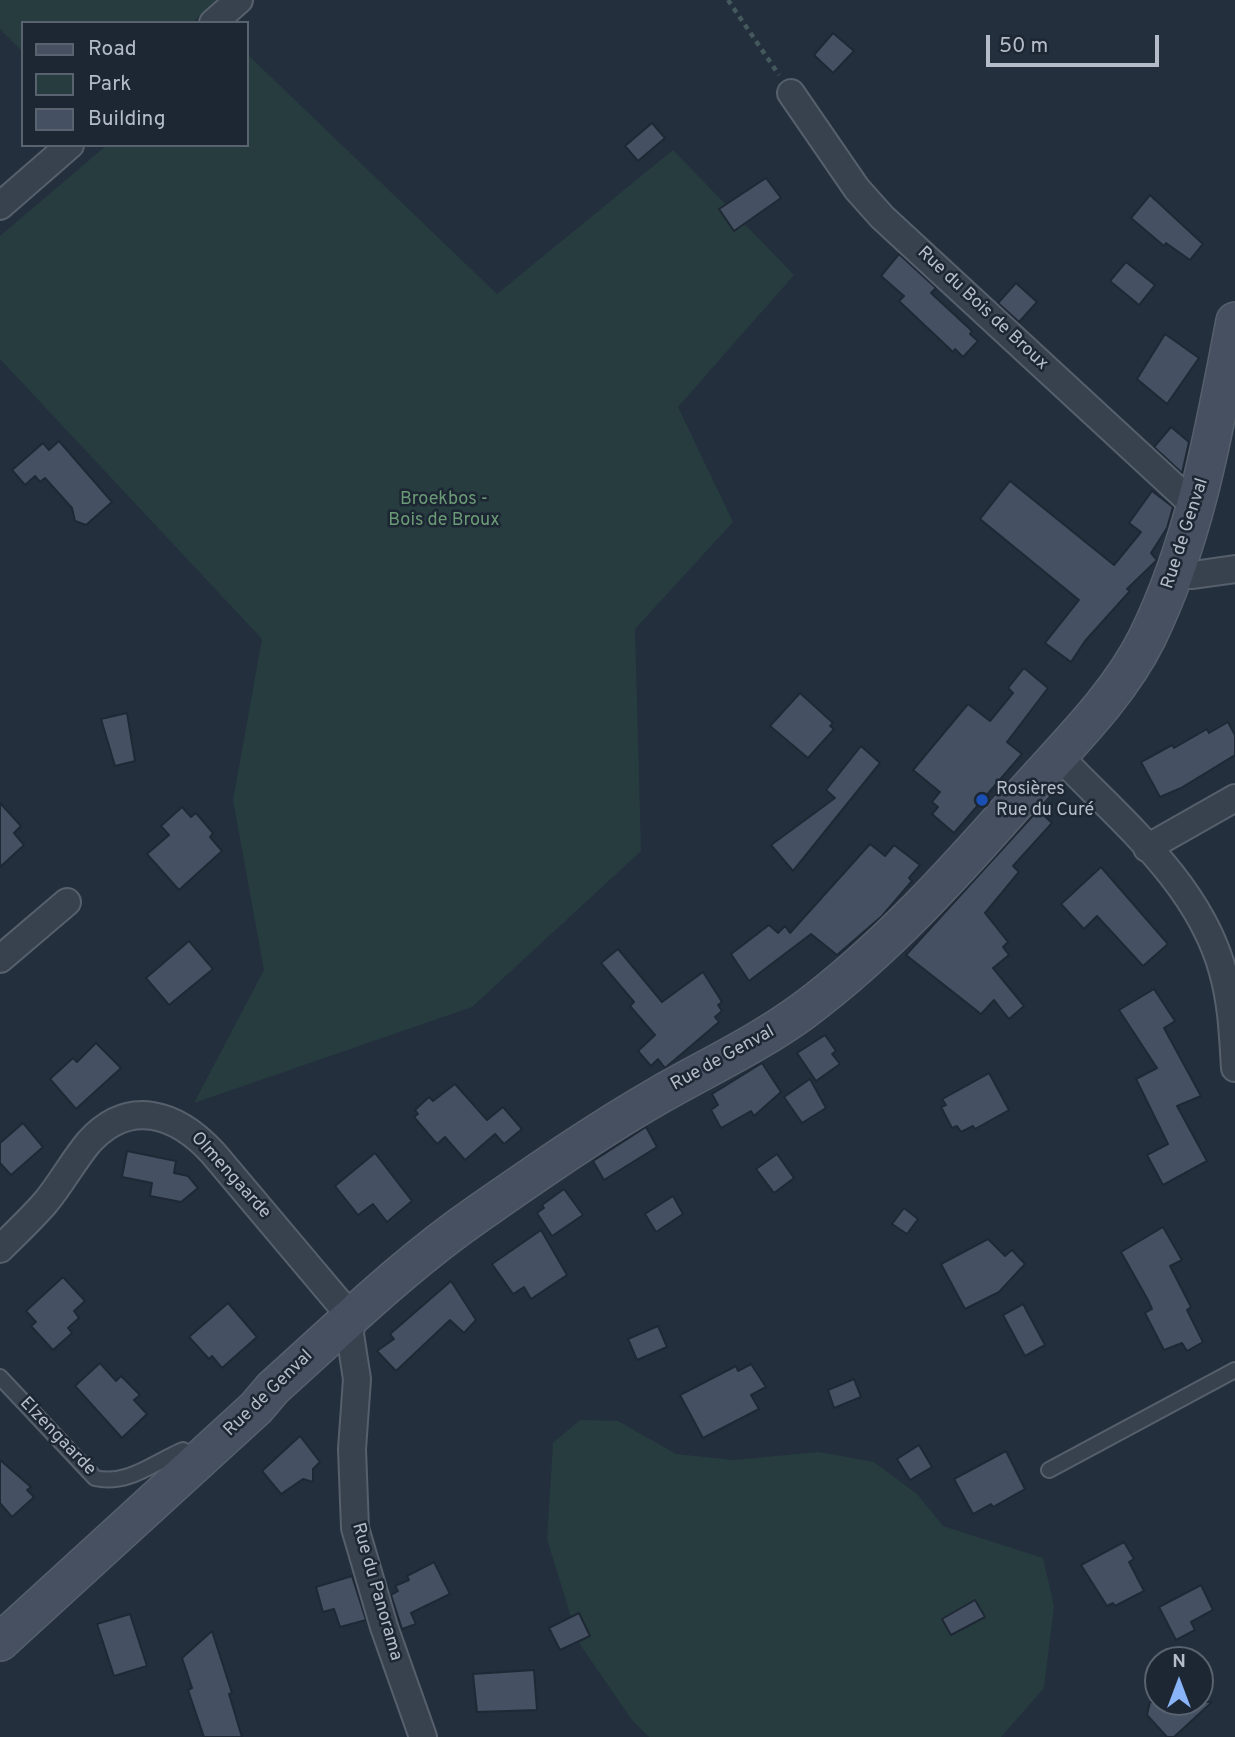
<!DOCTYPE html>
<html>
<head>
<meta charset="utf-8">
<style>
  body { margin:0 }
  #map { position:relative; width:1235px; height:1737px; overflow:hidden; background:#242f3e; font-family:Overpass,sans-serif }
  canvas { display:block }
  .legend { position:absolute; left:21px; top:21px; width:228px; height:126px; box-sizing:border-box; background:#1d2633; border:2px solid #59626f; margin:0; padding:9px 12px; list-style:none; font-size:21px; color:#b4bcc9 }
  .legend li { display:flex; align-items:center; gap:14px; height:35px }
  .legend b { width:35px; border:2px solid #59626f }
  .north { position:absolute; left:1144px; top:1646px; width:70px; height:70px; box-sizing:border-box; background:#1d2633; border:2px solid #59626f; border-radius:50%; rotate:0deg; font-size:19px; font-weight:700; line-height:28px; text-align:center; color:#b4bcc9 }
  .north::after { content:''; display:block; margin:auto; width:24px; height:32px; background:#8ab4f8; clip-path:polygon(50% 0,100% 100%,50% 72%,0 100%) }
  .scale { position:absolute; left:986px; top:35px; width:173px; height:32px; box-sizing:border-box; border:4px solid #b4bcc9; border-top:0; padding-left:9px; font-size:21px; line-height:24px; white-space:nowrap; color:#b4bcc9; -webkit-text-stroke:5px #1d2633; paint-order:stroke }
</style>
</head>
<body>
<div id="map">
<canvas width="1235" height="1737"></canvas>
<ul class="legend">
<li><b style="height:9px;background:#465061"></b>Road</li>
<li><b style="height:19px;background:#263c3f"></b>Park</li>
<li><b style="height:19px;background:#455162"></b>Building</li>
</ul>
<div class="north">N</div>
<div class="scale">50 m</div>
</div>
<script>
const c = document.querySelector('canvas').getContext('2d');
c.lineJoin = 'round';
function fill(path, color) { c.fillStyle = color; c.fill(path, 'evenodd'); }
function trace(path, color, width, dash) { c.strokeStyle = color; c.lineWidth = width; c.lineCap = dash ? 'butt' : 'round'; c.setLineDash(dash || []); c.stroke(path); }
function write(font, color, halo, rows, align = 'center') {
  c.font = font + ' Overpass,sans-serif'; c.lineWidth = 5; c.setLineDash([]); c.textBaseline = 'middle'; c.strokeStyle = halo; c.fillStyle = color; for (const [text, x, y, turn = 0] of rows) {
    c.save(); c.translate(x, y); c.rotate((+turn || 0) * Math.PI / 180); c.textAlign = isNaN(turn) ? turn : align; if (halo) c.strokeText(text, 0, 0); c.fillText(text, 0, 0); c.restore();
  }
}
const green = new Path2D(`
  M0,0h217l-25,23h-169v29l-23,-23z
  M247,54l250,240 176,-144 121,125 -116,132 55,115 -98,107 6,222 -169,156 -278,96 70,-133 -31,-170 29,-161 -262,-280v-123l107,-91h140z
  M580,1420l38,1 58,33 57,6 86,-8 55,10 43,32 26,32 100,32 11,48 -10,82 -43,49h-352l-17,-17 -53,-77 -32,-104 6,-96z`);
const building = new Path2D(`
  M833,33l21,18 -21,22 -19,-18z
  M652,123l13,15 -27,23 -13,-15z
  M766,178l15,20 -47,33 -15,-22z
  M1150,195l53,49 -13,16 -24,-17 -2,3 -33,-28z
  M899,254l37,34 -5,5 41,38 -2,3 8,7 -15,16 -8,-8 -2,3 -54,-51 5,-5 -23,-20z
  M1126,262l29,23 -16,20 -29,-24z
  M1016,283l21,19 -18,20 -21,-19z
  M1165,334l34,24 -32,46 -30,-25z
  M1171,427l18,15 -7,31 -28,-26z
  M59,441l53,61 -26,23 -11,-4 -3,-13 -27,-30 -5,4 -5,-6 -10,9 -13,-15 31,-27 6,7z
  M1010,481l104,84 27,-33 -12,-9 23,-32 21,16 -6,21 -16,25 6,7 -30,29 3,2 -45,50 -14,21 -26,-19 34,-43 -99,-81z
  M1024,668l24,20 -41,54 15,12 -68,79 -22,-19 6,-7 -6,-5 8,-10 -27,-22 55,-66 22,17 23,-28 -5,-5z
  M800,693l33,30 -3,3 4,3 -26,29 -38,-32z
  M127,713l8,48 -20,5 -14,-47z
  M1228,722l7,13v20l-54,33 -21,9 -19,-35 31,-17 2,3 33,-19 2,4z
  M861,746l19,17 -87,108 -22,-26 64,-47 -9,-8z
  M0,803l21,23 -7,7 10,12 -24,22z
  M182,807l9,10 5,-4 17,20 -3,4 12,14 -43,39 -32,-36 22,-19 -8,-9z
  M1038,810l14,13 -39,43 6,6 -34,41 23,29 -5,5 6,8 -16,13 31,38 -15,13 -15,-19 -13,14 -75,-59z
  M870,844l15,12 9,-11 26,20 -11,13 3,3 -30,35 -45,39 -26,-21 -62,47 -18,-27 38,-29 9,8 7,-7 5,7z
  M1101,867l67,77 -25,22 -46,-50 -13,13 -23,-25z
  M189,941l24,28 -44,36 -23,-27z
  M618,949l44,53 41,-30 19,30 -4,3 4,6 -7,6 4,5 -54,46 -7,-9 -7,7 -13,-15 17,-16 -25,-29 4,-4 -33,-39z
  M1154,989l21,32 -11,7 37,68 -24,10 30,55 -44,24 -16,-30 21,-11 -32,-65 21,-11 -38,-58z
  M825,1035l11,16 -4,3 8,10 -24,17 -19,-28z
  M96,1043l25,25 -45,41 -26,-30 23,-21 4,4z
  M762,1063l19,29 -27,24 -3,-5 -30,17 -10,-18 7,-5 -6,-11z
  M989,1073l20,37 -34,19 -2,-3 -12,6 -4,-6 -5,2 -11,-21 5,-2 -4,-6z
  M810,1079l16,29 -24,15 -18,-26z
  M455,1084l32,36 16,-13 19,22 -18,15 -9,-10 -30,26 -20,-23 -8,7 -23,-27 4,-3 -3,-4 14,-13 4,4z
  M23,1123l20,24 -32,28 -11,-12v-20z
  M646,1127l11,20 -53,33 -11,-19z
  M127,1151l49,10 -2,12 14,3 10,12 -17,14 -31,-6 2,-13 -30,-6z
  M375,1153l37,48 -25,21 -14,-18 -15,11 -23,-29z
  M777,1154l17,24 -20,15 -18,-24z
  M564,1189l19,26 -31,21 -15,-23 7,-5 -2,-3z
  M673,1196l10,18 -27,18 -11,-18z
  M904,1208l14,11 -11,15 -15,-10z
  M1163,1227l19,33 -12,6 21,41 -4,3 16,32 -16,9 -5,-8 -18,7 -19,-37 7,-4 -4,-9 -27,-48z
  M541,1230l26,45 -36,24 -7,-12 -11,7 -21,-30z
  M988,1239l17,17 7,-6 13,14 -26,28 -34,17 -24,-45z
  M63,1277l22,24 -11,10 5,7 -11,10 4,5 -19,17 -22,-24 5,-4 -10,-11z
  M451,1281l25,39 -12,13 -14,-13 -54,51 -19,-20 17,-12 -4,-5z
  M228,1303l29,34 -35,31 -10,-12 -3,3 -20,-22z
  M1023,1304l22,41 -20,11 -22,-41z
  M658,1326l9,21 -30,13 -9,-21z
  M100,1363l16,18 5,-5 19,19 -6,5 13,14 -25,24 -47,-52z
  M751,1364l15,23 -15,8 8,14 -56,29 -23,-43 56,-29 2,5z
  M854,1379l7,18 -27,11 -6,-18z
  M300,1436l20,26 -7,7v13l-10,-3 -22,15 -19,-23z
  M919,1445l13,22 -22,13 -13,-21z
  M1006,1451l19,38 -32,18 -2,-3 -18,10 -19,-35z
  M0,1460l31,27 -4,3 7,7 -22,20 -12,-14z
  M1124,1542l10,17 -5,3 15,29 -29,15 -2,-3 -6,3 -26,-41z
  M434,1562l16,32 -39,19 5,11 -14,5 -11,-34 7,-4 -3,-5 14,-6 -2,-4z
  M352,1576l14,44 -26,7 -6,-18 -11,3 -7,-25z
  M1201,1585l12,25 -22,12 4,8 -19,10 -17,-33z
  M975,1600l10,17 -34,18 -9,-16z
  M579,1613l11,23 -30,14 -11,-22z
  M130,1614l17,52 -33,10 -17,-52z
  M212,1631l20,62 -3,1 13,43h-38l-16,-47 4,-2 -10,-30z
  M534,1670l3,40 -60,2 -4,-38z
  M1150,1702h62l-38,35h-7l-20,-22z`);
const path = new Path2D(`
  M728,0l51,75`);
const lane = new Path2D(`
  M0,1377l95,101c33,8 59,-16 88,-28l12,10
  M1049,1470l186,-100`);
const street = new Path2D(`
  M213,23l26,-23
  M791,93l66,96 25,28 314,290
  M0,206l70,-61
  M1176,574l17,1 42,-6
  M1059,756c61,64 140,127 164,216 9,32 10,64 12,96
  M1147,848l88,-50
  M0,959l67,-57
  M0,1249c15,-15 31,-30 45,-46 16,-19 28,-42 44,-61 41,-45 88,-28 124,11l139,165 -2,16 7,45 -5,70 3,79 29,99 39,110`);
const secondary = new Path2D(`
  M0,1642l256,-234 17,-20c67,-60 132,-124 206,-175 59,-41 119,-83 182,-119 47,-27 97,-50 142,-83 82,-61 151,-138 219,-215 44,-50 95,-98 125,-158 49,-100 67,-208 88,-317`);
const markers = [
  [982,800,7,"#1a4fb4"]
];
const streetNames = [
  ["Rue du Bois de Broux",982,309,43],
  ["Rue de Genval",1186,534,-72],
  ["Rue de Genval",723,1059,-29],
  ["Olmengaarde",230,1176,48],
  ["Rue de Genval",269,1394,-44],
  ["Elzengaarde",57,1437,46],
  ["Rue du Panorama",376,1592,74]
];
const parkNames = [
  ["Broekbos -",444,500],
  ["Bois de Broux",444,521]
];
const poiNames = [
  ["Rosières",996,790],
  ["Rue du Curé",996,811]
];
fill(green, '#263c3f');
fill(building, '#455162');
trace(building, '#1f2835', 2);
trace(lane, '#565f6c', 18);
trace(street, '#565f6c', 30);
trace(secondary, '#565f6c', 40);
trace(path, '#44595c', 4.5, [5, 5]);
trace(lane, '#38414e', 14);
trace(street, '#38414e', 26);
trace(secondary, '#465061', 37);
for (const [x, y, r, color] of markers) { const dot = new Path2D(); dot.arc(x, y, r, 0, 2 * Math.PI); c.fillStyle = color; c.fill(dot); trace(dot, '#1d2633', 2.5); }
write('18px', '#b4bcc9', '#1d2633', streetNames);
write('18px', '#6b9a76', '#1d2633', parkNames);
write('18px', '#b4bcc9', '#1d2633', poiNames, 'left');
</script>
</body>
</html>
